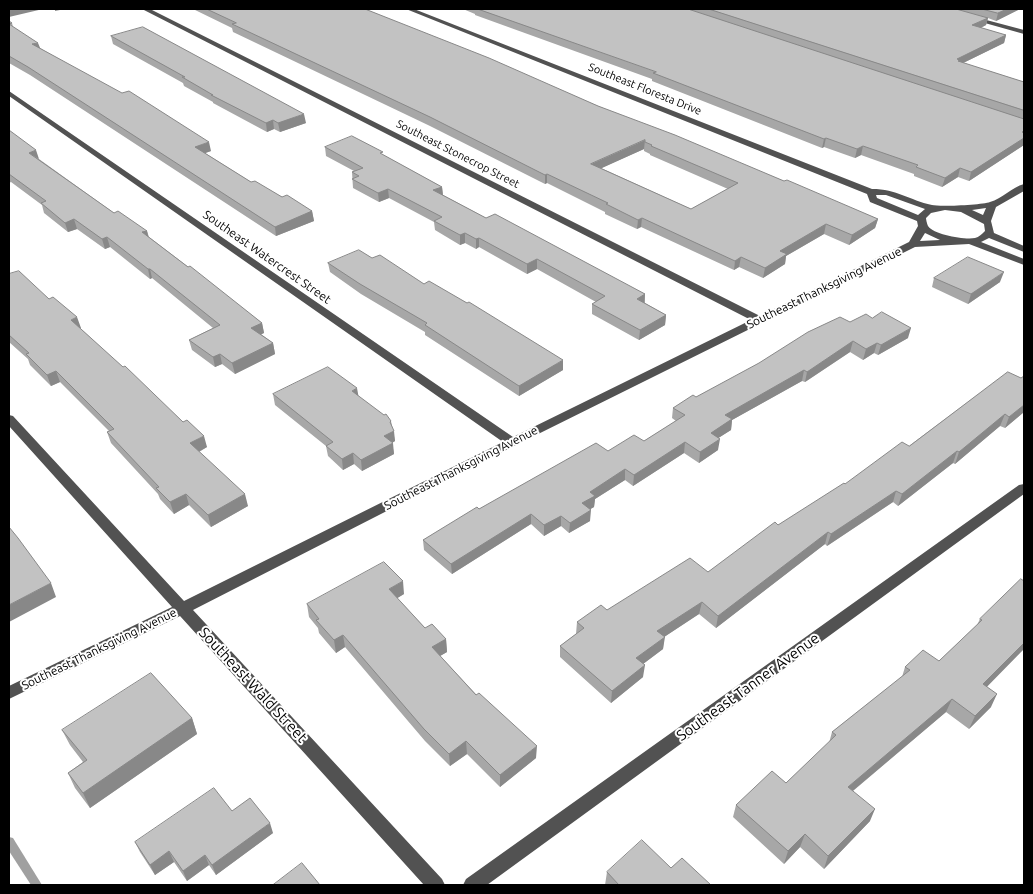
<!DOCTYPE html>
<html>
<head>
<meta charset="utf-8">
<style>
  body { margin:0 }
  #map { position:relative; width:1033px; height:894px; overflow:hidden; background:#fff; font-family:Ubuntu,sans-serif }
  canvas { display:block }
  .frame { position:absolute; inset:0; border:10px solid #000; pointer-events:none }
</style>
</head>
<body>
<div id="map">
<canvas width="1033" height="894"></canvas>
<div class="frame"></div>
</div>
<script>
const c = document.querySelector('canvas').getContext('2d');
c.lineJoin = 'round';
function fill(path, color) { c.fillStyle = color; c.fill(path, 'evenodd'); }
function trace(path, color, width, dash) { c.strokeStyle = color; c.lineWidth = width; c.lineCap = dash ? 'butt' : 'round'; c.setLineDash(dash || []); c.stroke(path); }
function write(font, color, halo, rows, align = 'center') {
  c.font = font + ' Ubuntu,sans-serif'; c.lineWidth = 4; c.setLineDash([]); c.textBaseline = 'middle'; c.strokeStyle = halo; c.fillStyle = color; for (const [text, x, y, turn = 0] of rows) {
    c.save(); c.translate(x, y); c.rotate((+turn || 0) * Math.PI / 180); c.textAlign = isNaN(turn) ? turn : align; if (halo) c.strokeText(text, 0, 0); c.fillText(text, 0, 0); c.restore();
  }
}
const stream = new Path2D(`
  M9,837l4,1 29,47h-11l-22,-34z`);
const minor = new Path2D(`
  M142,9h8l610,307 149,-74 9,-16 -1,-5 -47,-19 -3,-8 -461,-185h8l458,180c25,0 37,11 60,16 7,2 50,0 58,-3 12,-3 22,-15 34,-18v7l-28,16 -5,14 3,12 30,13v6l-35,-14 -8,4 43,17v6l-55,-21 -54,3 -399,198 -323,165 249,269 3,6h-21l-244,-269 -171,83v-13l163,-79 -163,-181v-11l4,1 171,185 319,-159 -494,-346v-5l504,346 238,-117zM876,195h10l39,14 -7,6 -41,-17zM986,208l-3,7 -11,-5zM945,210l16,2 23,12 1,7c-3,3 -6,6 -10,7 -10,2 -41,-3 -47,-12 -1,-2 -2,-7 -2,-8l5,-5zM925,233l15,7 -20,1z
  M935,9h10l79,21v4z
  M1024,484v10l-537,391h-24l3,-6 553,-394z`);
const wall = new Path2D(`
  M193,9h172l233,97 280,113 -3,9 -26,17 -25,-11 -38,22 -1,8 -22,14 -24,-11 -5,3 -93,-43 -4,2 -32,-15v-2l-58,-29 -2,1 -115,-58 -197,-94 -1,-4zM644,149v2l6,3v1l78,34 -37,20 -90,-41z
  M463,9h557l-24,12 -8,-3 -2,7 -5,3 25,7 -2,8 -41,20 61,19v63l-55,36 -11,-4 -16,10 -28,-11v-2l-53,-19 -6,3 -31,-11 -2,1 -170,-67v-2l-177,-64v-1z
  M9,21l3,2 1,4 27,21 171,103 -6,2 46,29 61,29 2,10 -38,15 -246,-161 -21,-12z
  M111,36l195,87 -26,9 -6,-3 -7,3 -54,-29v-1l-29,-16 -1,-3 -70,-39z
  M9,130l30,29 75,54 33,18 2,6 113,86 2,10 -3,1 12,9 2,11 -40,20 -13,-10 -7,3 -23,-17 -3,-10 24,-12 -61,-50 -2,1 -40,-32 -5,2 -28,-20 -9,3 -24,-19 -2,-8 -31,-23 -2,1z
  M325,147l58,8 59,32 1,8 43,23 159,76v9l21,12 -1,10 -26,15 -47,-26v-10l4,-2 -59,-33 -10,5 -48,-27 -3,2 -11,-6 -5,2 -25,-15 -1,-8 -45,-24 -10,4 -26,-14 -1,-16 2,-1 -28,-15z
  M372,258l52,26 43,19 96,67 -44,26 -94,-61v-3l-64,-38 -31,-22 -2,-9z
  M9,274l72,54h-1l127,119 -8,5 49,54 -37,21 -22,-22 -15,9 -14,-15 -2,-5 -47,-51 -4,-11 2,-1 -49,-49 -9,4 -21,-21 -2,-6 -19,-17z
  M934,278l66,4 -32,22 -36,-17z
  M850,322l58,16 -30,17 -4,-2 -11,7 -13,-8 -45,30 -3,-1 -70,39 -1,10 -13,8v12l-19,13 -15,-10 -51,33 -8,-6 -30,19 -1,8 -4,2v12l-21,12 -8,-7 -17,10 -13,-12 -79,50 -28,-24 -1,-10 56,-31 129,-58 36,-10 32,-20 -4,-3 1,-10 23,-11z
  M1008,372l16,40 -19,16 -5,-2 -45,38 -2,-1 -55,43 -5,-4 -66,44 -2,-2 -109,84 -17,-14 -35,23 -1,12 -20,15v13l-32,26 -51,-46v-11l16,-12 1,-12 30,-12 101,-38 70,-47 131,-79z
  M273,394l118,27 4,20 -3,2 2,11 -32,17 -8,-7 -11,6 -15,-14 -2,-10 -51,-41z
  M1021,579l-34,108 4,20 -22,22 -23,-17 -93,79 17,30 -46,48 -24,-22 -16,17 -51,-47 3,-12 50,-22 43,-40 3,-11 70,-55 3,-10 34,-6 38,-36 3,-6z
  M404,594l-7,4 28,30 21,11 1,13 -7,4 96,102 -36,29 -33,-33 -17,12 -25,-25 -80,-94 -9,6 -17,-20 -1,-5 -9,-11 -2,-13z
  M192,718l5,16 -107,74 -15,-20 -7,-15 15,-11 -13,-17 -8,-15z
  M232,811l41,22 -57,42 -7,-10 -22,16 -13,-19 -19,13 -15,-23 -5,-10z
  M671,868l40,17h-106l2,-13z`);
const shadedWall = new Path2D(`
  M9,9h34l-34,8z
  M55,9h10l-10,2z
  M1007,9h13l-24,12 2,-8z
  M988,18l-2,7 -16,8 2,-8z
  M1006,35l-2,8 -45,22 -2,-6z
  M38,43l3,7 -9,-6z
  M304,114l2,9 -26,9 -2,-9z
  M273,120l1,9 -7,3 -1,-9z
  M1024,131v14l-55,36 2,-9z
  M826,138l-2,9 -2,1 2,-9z
  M645,140l-1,9 -53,24v-9z
  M209,142l2,9 -14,5 -2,-9z
  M863,146l-2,9 -6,3 2,-9z
  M36,150l3,9 -10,-6z
  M960,168l-2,9 -16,10 3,-9z
  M547,174v9l-2,1v-9z
  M442,187l1,9 -10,-6z
  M388,189l1,9 -10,4 -1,-9z
  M312,211l2,10 -38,15 -1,-9z
  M642,218l-1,9 -4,2 1,-9z
  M74,219l3,10 -9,3 -3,-9z
  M878,219l-3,9 -26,17 3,-10z
  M826,224l-2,10 -38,22 -1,8 -22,14 2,-10 15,-17z
  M147,231l2,9 -7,-8z
  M465,233v10l-5,2v-10z
  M107,237l3,10 -5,2 -3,-10z
  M479,238v9l-3,2v-10z
  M741,257l-2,10 -5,3 1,-9z
  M537,259v10l-10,5v-10z
  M148,269h2l2,9 -2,1z
  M1004,272l-4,10 -32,22 3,-10z
  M645,294l-1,10 -7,-5z
  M666,315l-1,10 -26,15 1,-10z
  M77,317l4,11 -7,2 -3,-10z
  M262,323l2,10 -11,5 -2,-10z
  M911,328l-3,10 -30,17 3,-10z
  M853,341l-3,11 -45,30 2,-10z
  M273,343l2,11 -40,20 -3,-11z
  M877,343l-3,10 -11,7 3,-11z
  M220,354l2,10 -7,3 -2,-10z
  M563,360v10l-44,26v-10z
  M804,370l-2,11 -70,39 -1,10 -22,14 2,-11 14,-18z
  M56,371l4,11 -9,4 -4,-11z
  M357,388l2,11 -7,-8z
  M1024,405v7l-19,16 4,-11z
  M1005,414l-5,12 -45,38 4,-12z
  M394,431l1,10 -10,6 -1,-11z
  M204,436l3,11 -14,8 -3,-12z
  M720,439l-2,11 -19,13 1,-11z
  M685,442l-1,11 -51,33 1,-11z
  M393,443l1,11 -32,17 -1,-11z
  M957,451l-4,12 -55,43 4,-12z
  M353,453l1,11 -11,6 -1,-11z
  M625,469v11l-30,19 -1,8 -12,7v-11l8,-11z
  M896,491l-3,11 -66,44 4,-12z
  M186,494l3,11 -15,9 -4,-12z
  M245,494l3,12 -37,21 -3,-12z
  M591,510l-1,11 -21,12 1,-10z
  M531,514v10l-79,50 -1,-10z
  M561,516v10l-17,10v-11z
  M828,532l-3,12 -109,84 2,-12z
  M403,581l1,13 -13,8 -2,-13z
  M51,583l5,14 -47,25v-17z
  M702,602l-3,12 -44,29 2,-12z
  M343,635l2,12 -9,6 -2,-13z
  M665,637l-2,12 -28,21 1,-12z
  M446,639l1,13 -14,8 -1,-13z
  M1024,643v6l-47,48 6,-13z
  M645,665l-2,12 -32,26 1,-12z
  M997,694l-6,13 -22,22 6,-13z
  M952,699l-6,13 -103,87 5,-12z
  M192,718l5,16 -107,74 -7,-15z
  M466,741l1,13 -17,12 -1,-12z
  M537,746l-1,12 -36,29v-12z
  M875,809l-5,12 -46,48 4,-13z
  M270,823l3,10 -57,42 -4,-10z
  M805,834l-5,13 -16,17 4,-13z
  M169,851l5,11 -19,13 -5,-10z
  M205,855l4,10 -22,16 -4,-10z`);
const building = new Path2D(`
  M207,9h158l124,49 109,48 77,29 109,46 3,-1 91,39 -26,16 -26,-11 -46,27 7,3 -22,14 -24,-11 -6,4 -93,-43 -4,2 -32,-16 2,-1 -61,-29 -2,1 -115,-58 -198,-93 4,-1zM645,140v2l7,3 -1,1 87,37 -47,26 -100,-45z
  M478,9h210l336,110v12l-2,1 2,1v5l-53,34 -11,-4 -15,10 -29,-11 2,-2 -55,-19 -6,3 -31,-11 -2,1 -171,-66 3,-1z
  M709,9h247l32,9 -16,7 34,10 -49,24 3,1 -2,1 66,21v28z
  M982,9h25l-9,4z
  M9,21l3,2 -3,1 29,19 -6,1 90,49 7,-2 80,51 -14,5 56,35 4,-1 27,16 5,-2 25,16 -37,16 -247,-160 -19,-11z
  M143,27l161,87 -26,9 -5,-3 -7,3 -55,-28h2l-31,-18h3l-74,-41z
  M9,130l27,20 -7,3 85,60 4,-2 29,20 -5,1 46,35 2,-1 72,57 -11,5 22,15 -41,20 -12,-9 -7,3 -24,-17 31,-15 -70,-56h-2l-41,-32 -5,2 -28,-20 -9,4 -24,-20 5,-2 -37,-27z
  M352,136l31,16 -3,1 62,34 -9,3 53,28 9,-4 150,80 -8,5 29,16 -26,15 -48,-26 13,-8 -68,-37 -10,5 -48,-26 -3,1 -11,-6 -5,2 -26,-14 8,-4 -54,-28 -10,4 -26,-14 7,-3 -7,-4 11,-4 -38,-21z
  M359,250l13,8 8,-3 44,29 5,-3 38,22 2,-1 94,58 -44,26 -94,-61 2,-2 -67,-39 -32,-21z
  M968,257l36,15 -33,22 -37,-16z
  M19,271l30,28 4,-2 24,20 -6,3 52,47 2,-1 58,56 4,-2 17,16 -14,7 55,51 -37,21 -22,-21 -16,8 -14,-14 3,-1 -52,-55 7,-3 -58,-58 -9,4 -21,-21 3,-1 -20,-18v-61z
  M882,312l29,16 -30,17 -4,-2 -11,6 -13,-8 -46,31 -3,-2 -79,45 7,4 -21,14 9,6 -20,13 -15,-10 -51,33 -9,-6 -35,23 5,4 -13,7 9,7 -21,13 -9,-7 -17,9 -13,-11 -80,50 -28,-24 54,-33 2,2 117,-66 12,8 26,-16 10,6 41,-26 -12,-7 20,-13 3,2 63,-34 49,-31 32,-15 10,5 16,-8 6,4z
  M328,367l29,21 -5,3 32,24 2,-1 5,7 -1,1 4,9 -10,5 9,7 -32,17 -8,-7 -11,6 -16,-13 7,-4 -60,-48z
  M1008,372l13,6 3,-2v29l-15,12 -4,-3 -46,38 -2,-1 -55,43 -6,-3 -65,43 -3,-2 -110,84 -16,-14 -45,29 8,6 -29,21 9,7 -33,26 -52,-45 24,-18 -7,-6 24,-17 6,5 83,-52 18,14 67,-50 3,3 66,-42 1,1 57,-42 7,4z
  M9,527l9,11 33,45 -42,22z
  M384,562l19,19 -14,8 36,39 7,-4 14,15 -14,8 44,48 3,-2 58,53 -37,29 -34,-34 -17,13 -25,-25 -81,-94 -9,5 -18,-20 3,-1 -12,-15z
  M1021,579l3,2v62l-41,41 14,10 -22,22 -23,-17 -104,88 27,22 -47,47 -23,-22 -17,17 -52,-46 36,-34 14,12 50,-48 -4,-3 78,-62 -5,-3 18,-17 16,11 43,-41 -2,-1z
  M151,673l41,45 -109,75 -15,-20 19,-13 -25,-30z
  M214,788l18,23 18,-13 20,25 -58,42 -7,-10 -22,16 -14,-20 -19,14 -15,-23z
  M642,840l29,28 11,-10 29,27h-92l-12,-13z
  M302,863l18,22h-47z`);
const farStreetnames = [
  ["Southeast Floresta Drive",645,89,22],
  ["Southeast Stonecrop Street",458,154,27]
];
const streetNames = [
  ["Southeast Watercrest Street",267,257,35],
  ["Southeast Thanksgiving Avenue",824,288,-26],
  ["Southeast Thanksgiving Avenue",461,468,-27],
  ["Southeast Thanksgiving Avenue",99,649,-26]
];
const nearStreetnames = [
  ["Southeast Wald Street",253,685,47],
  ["Southeast Tanner Avenue",748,687,-36]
];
fill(stream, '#a0a0a0');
fill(minor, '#525252');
fill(wall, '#a7a7a7');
fill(shadedWall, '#888');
fill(building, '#c2c2c2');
trace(building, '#888', 1);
write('11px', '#000', '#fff', farStreetnames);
write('12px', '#000', '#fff', streetNames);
write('15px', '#000', '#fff', nearStreetnames);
</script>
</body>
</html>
